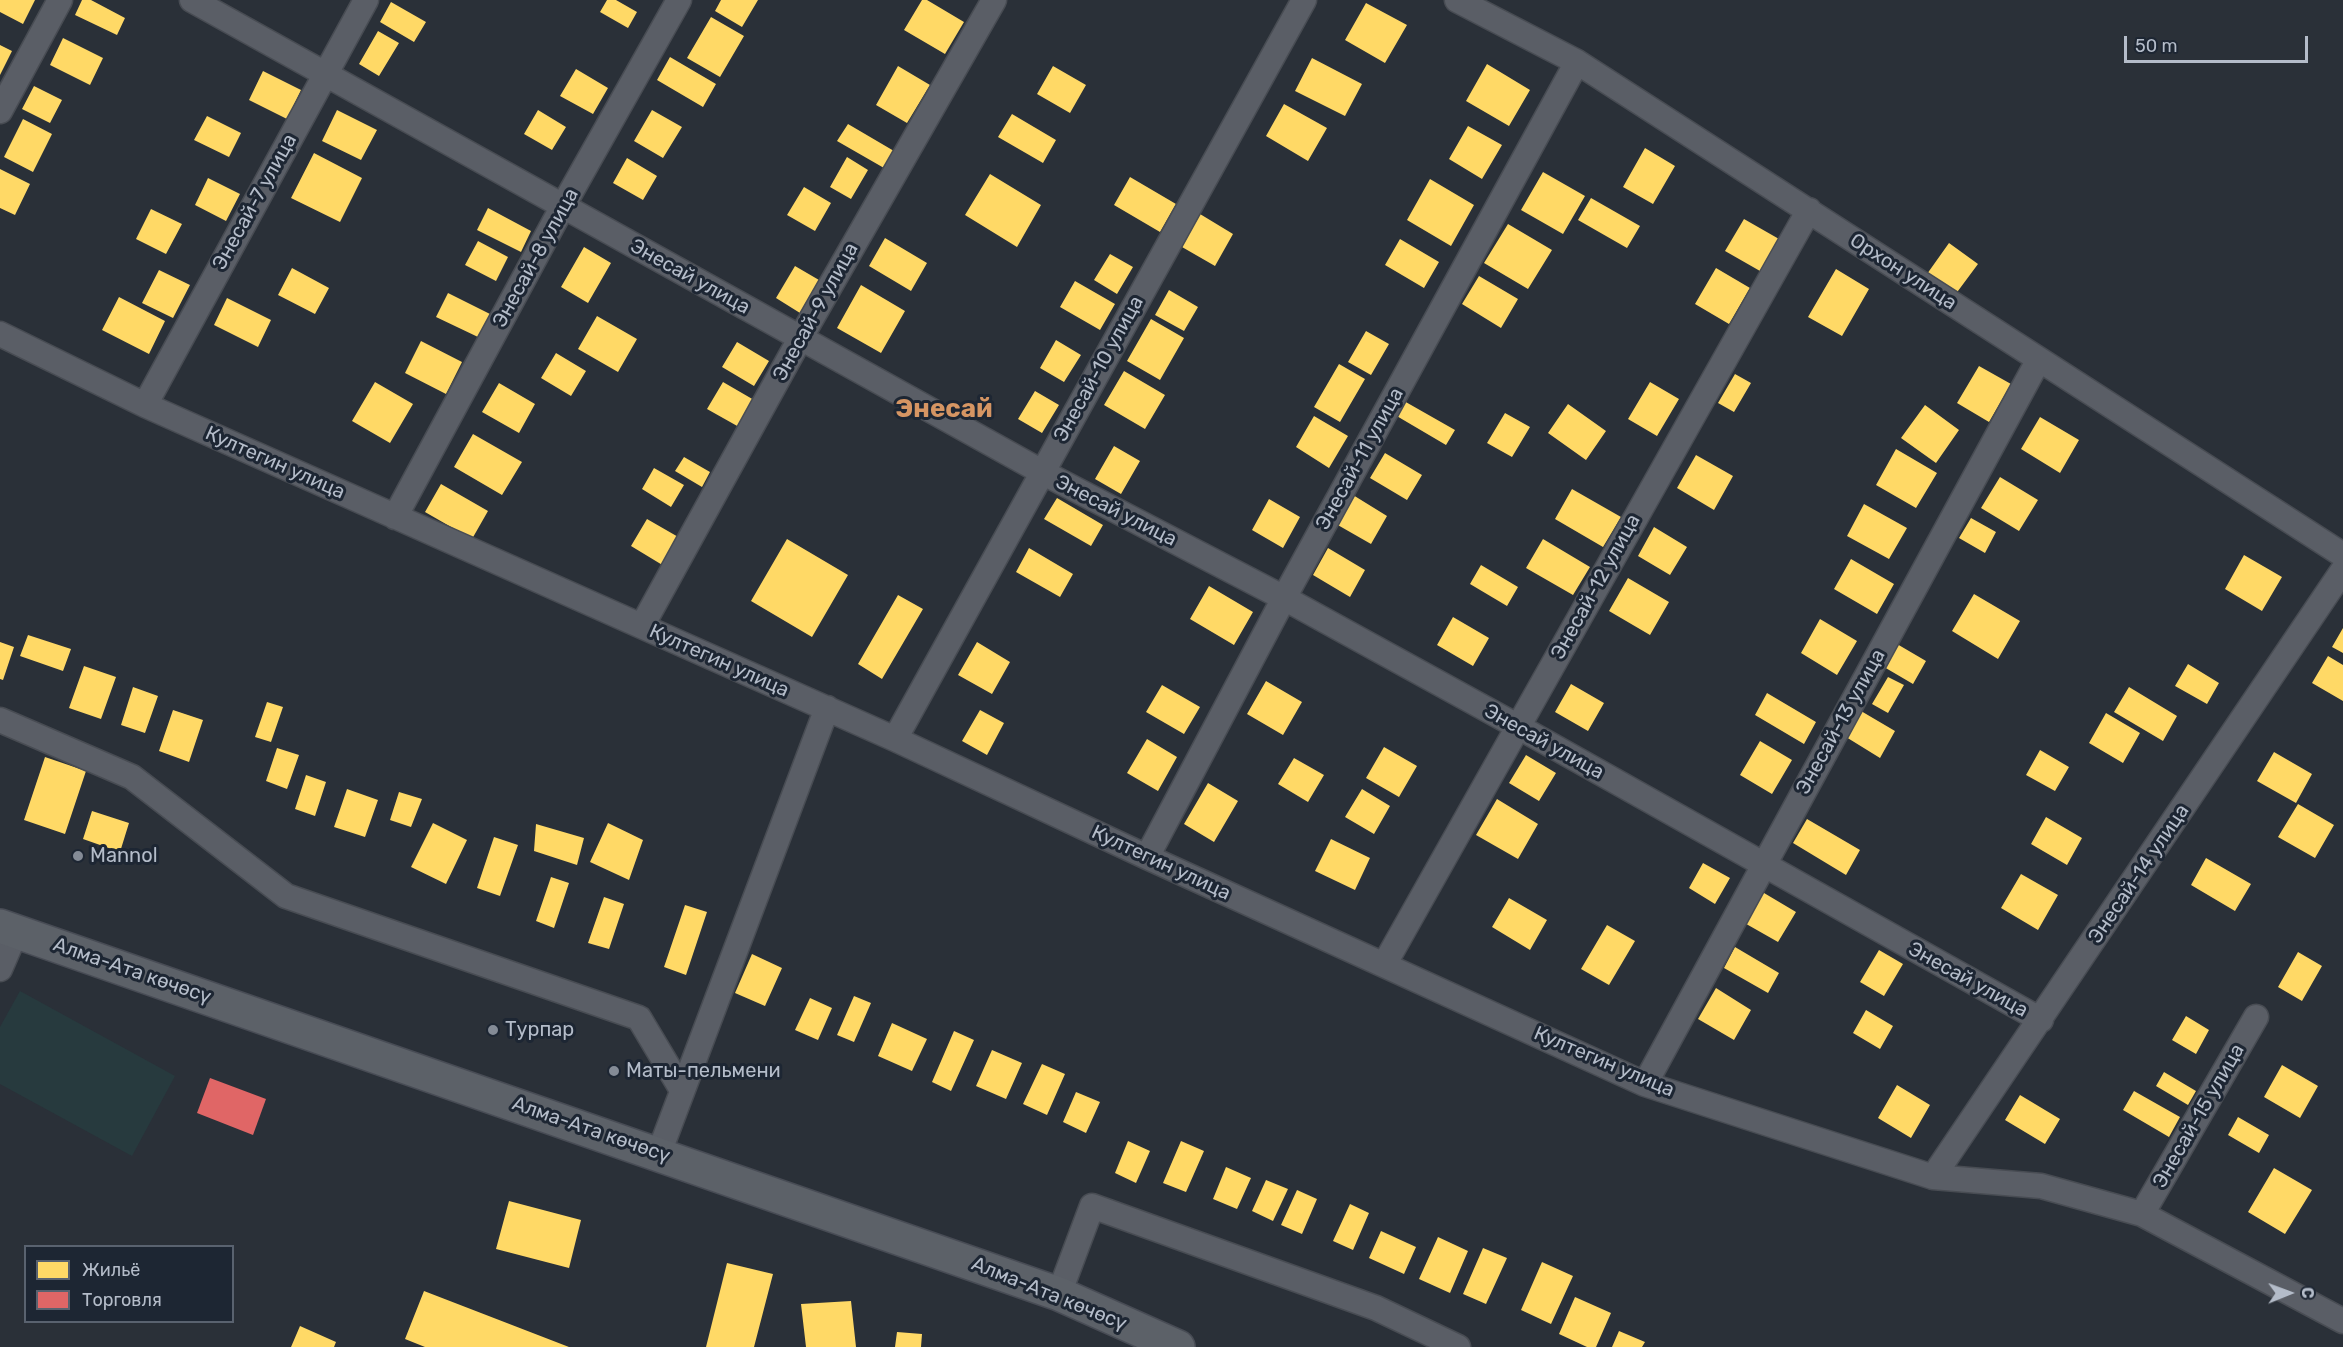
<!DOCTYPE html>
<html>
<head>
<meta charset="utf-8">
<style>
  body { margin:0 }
  #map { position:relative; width:2343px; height:1347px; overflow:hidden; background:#2a3038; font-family:Rubik,sans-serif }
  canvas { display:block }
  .legend { position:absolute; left:24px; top:1245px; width:210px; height:78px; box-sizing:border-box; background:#1d2633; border:2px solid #59626f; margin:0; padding:8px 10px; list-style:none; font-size:18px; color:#b4bcc9 }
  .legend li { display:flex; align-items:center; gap:12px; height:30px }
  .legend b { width:30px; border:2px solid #59626f }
  .north { position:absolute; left:2259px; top:1263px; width:60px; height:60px; -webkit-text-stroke:4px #1d2633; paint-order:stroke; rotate:89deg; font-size:16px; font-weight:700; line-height:24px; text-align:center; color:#b4bcc9 }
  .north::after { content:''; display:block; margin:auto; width:21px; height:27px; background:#b4bcc9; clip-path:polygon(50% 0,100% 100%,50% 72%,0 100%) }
  .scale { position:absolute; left:2124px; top:36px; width:184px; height:27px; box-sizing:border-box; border:3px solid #b4bcc9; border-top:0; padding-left:8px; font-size:18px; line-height:21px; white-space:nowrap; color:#b4bcc9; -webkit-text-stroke:4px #1d2633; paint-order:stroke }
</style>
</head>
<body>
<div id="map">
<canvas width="2343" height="1347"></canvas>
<ul class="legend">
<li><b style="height:16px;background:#ffd966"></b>Жильё</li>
<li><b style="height:16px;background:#e06666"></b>Торговля</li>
</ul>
<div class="north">С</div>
<div class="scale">50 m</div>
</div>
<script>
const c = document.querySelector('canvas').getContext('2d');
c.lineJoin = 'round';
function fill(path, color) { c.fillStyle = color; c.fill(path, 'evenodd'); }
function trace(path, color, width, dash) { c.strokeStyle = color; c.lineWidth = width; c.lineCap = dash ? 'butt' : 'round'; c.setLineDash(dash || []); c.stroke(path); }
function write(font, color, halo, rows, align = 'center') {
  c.font = font + ' Rubik,sans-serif'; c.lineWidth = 6; c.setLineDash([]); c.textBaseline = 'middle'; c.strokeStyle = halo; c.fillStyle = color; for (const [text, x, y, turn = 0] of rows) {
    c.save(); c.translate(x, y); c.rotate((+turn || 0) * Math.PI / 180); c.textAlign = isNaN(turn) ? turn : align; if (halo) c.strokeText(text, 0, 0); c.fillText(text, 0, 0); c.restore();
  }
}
const green = new Path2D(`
  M20,991l155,85 -43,80 -132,-72v-57z`);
const homes = new Path2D(`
  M0,0h35l-12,24 -23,-12z
  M82,0h9l34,18 -8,17 -42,-20z
  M607,0h9l21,12 -9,16 -28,-16z
  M721,0h37l-16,27 -27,-16z
  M922,0h5l37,22 -19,32 -41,-24z
  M391,2l35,20 -12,20 -34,-20z
  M1366,3l41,22 -22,38 -40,-23z
  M711,17l33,19 -24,41 -33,-19z
  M378,31l21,12 -20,33 -20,-12z
  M63,38l40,20 -13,27 -40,-20z
  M0,45l12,6 -12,24z
  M670,57l46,27 -13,23 -46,-27z
  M1312,58l50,26 -17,32 -50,-25z
  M1487,64l43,26 -21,36 -43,-25z
  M898,66l32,19 -23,38 -31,-18z
  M1053,66l33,19 -16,28 -33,-19z
  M576,69l32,19 -15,26 -33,-18z
  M263,71l38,19 -14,29 -38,-19z
  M34,86l28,14 -12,23 -28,-14z
  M1284,104l43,24 -19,33 -42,-25z
  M337,110l40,20 -16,30 -39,-19z
  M538,110l28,17 -14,23 -28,-16z
  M652,110l30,17 -19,31 -29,-17z
  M1012,114l44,26 -13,23 -45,-26z
  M207,116l34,17 -12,24 -35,-17z
  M23,119l29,15 -19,38 -29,-15z
  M848,124l46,27 -10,17 -47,-27z
  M1468,126l34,19 -20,34 -33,-20z
  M1645,148l30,18 -22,38 -30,-17z
  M314,153l48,25 -22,44 -49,-24z
  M847,157l21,13 -17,29 -21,-12z
  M627,158l30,18 -14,24 -30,-17z
  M0,169l30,15 -15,31 -15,-7z
  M1543,172l42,24 -22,38 -42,-24z
  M990,174l51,31 -24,42 -52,-32z
  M1130,177l46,27 -16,28 -46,-27z
  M208,178l32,16 -14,27 -31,-16z
  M1430,179l44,26 -23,41 -44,-26z
  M804,187l27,16 -16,28 -28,-16z
  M1591,198l49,28 -13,22 -49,-28z
  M488,208l43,23 -10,21 -44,-22z
  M151,209l31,15 -16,30 -30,-15z
  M1200,214l33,20 -18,32 -33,-19z
  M1744,219l35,20 -19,32 -35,-20z
  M1508,224l44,26 -24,39 -44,-26z
  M885,238l42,25 -16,28 -42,-25z
  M1400,239l39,23 -15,26 -39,-23z
  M478,241l30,16 -12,24 -31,-16z
  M1949,243l29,21 -23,31 -28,-21z
  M584,247l27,16 -23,40 -27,-16z
  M1110,254l23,13 -16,27 -23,-14z
  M795,266l24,14 -19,33 -24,-15z
  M292,268l37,20 -14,26 -37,-19z
  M1716,268l34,20 -21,36 -34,-20z
  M1836,269l33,20 -27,47 -34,-19z
  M159,270l31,15 -17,33 -31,-15z
  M1479,276l39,23 -17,29 -39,-24z
  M1075,281l40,23 -15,26 -40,-23z
  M861,285l44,26 -24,42 -44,-25z
  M1169,290l29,17 -14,24 -29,-16z
  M448,293l42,21 -12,23 -42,-20z
  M119,297l46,24 -16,33 -47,-24z
  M227,298l44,22 -13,27 -44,-22z
  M597,316l40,23 -19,33 -40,-23z
  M1151,319l33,19 -24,42 -33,-19z
  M1366,331l23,13 -18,31 -23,-13z
  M1056,340l25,15 -17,27 -24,-14z
  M421,341l41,21 -16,32 -41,-21z
  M737,342l32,19 -15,25 -32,-19z
  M556,353l30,18 -15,25 -30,-18z
  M1339,364l26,15 -25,43 -26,-15z
  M1979,366l32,18 -22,38 -32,-19z
  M1124,371l41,24 -20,34 -41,-24z
  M1735,374l16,9 -17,29 -16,-9z
  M375,382l38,22 -23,39 -38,-22z
  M723,382l31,18 -15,27 -32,-18z
  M1650,382l29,17 -22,37 -29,-17z
  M499,383l36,21 -16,29 -37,-21z
  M1035,391l24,14 -17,28 -24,-14z
  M1404,401l51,29 -9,15 -51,-30z
  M1568,404l38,27 -20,29 -38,-27z
  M1925,405l34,25 -23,33 -35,-25z
  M1505,413l25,14 -18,30 -25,-14z
  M1314,416l34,20 -19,32 -33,-21z
  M2040,417l39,23 -19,33 -39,-24z
  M473,434l49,28 -20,33 -48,-28z
  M1114,446l26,15 -19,33 -26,-15z
  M1896,449l41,24 -21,35 -40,-23z
  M1385,453l37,22 -15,25 -37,-22z
  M1696,455l37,21 -19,34 -37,-22z
  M684,457l26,15 -8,15 -27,-16z
  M654,468l30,17 -13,22 -29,-18z
  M2000,477l38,23 -19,31 -38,-23z
  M441,484l47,27 -16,28 -47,-27z
  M1572,489l49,28 -18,30 -48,-28z
  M1353,495l34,21 -16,28 -35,-20z
  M1057,498l46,27 -12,21 -47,-27z
  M1269,499l31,18 -17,31 -31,-18z
  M1864,504l43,24 -18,31 -42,-23z
  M1971,518l25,14 -11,21 -26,-15z
  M647,519l33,19 -16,28 -33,-20z
  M1654,527l33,20 -17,28 -32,-19z
  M787,539l61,36 -36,62 -61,-36z
  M1543,539l47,28 -17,28 -47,-27z
  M1029,548l44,26 -13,23 -44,-25z
  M1328,548l37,22 -15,27 -37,-22z
  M2244,555l38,22 -20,34 -37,-22z
  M1851,559l43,25 -17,30 -43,-25z
  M1481,565l37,22 -11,19 -37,-22z
  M1628,578l41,24 -19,33 -41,-24z
  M1209,586l44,26 -19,33 -44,-26z
  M1974,594l46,27 -22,38 -46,-28z
  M898,595l25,14 -41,70 -24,-15z
  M1453,617l36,21 -16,28 -36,-21z
  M1820,619l37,22 -20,34 -36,-22z
  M2343,628v25l-11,-6z
  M28,635l43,14 -8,22 -43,-15z
  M0,642l14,5 -11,33 -3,-1z
  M977,642l33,20 -18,32 -34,-19z
  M1897,644l29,17 -13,23 -29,-17z
  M2328,656l15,9v36l-31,-18z
  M2188,664l31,19 -12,21 -32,-18z
  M84,666l32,11 -15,42 -32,-11z
  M1888,677l16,8 -16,28 -16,-9z
  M1266,681l36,21 -19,33 -36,-21z
  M1571,684l33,19 -16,28 -33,-19z
  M1162,685l38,22 -16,27 -38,-22z
  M133,687l25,9 -13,37 -24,-8z
  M2129,687l48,29 -14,25 -49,-29z
  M1767,693l49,29 -12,22 -49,-29z
  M267,702l16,5 -12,35 -16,-5z
  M173,710l30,10 -14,42 -30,-11z
  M980,710l24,13 -17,32 -25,-14z
  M1861,711l34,20 -15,27 -34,-21z
  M2106,713l34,20 -17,30 -34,-20z
  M1147,739l30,18 -19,34 -31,-18z
  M1760,741l32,19 -20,34 -32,-19z
  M1384,747l33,19 -18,31 -33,-19z
  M277,748l22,7 -12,34 -21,-8z
  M2040,750l29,17 -14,24 -29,-16z
  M2274,752l38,22 -16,29 -39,-22z
  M1526,755l30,18 -17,28 -30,-18z
  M45,757l41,14 -21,63 -41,-14z
  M1294,758l30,17 -16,27 -30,-18z
  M306,775l20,7 -11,34 -20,-7z
  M1208,783l30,18 -24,41 -30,-18z
  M347,789l31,11 -13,37 -31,-10z
  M1362,789l28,17 -16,28 -29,-17z
  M399,792l23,7 -11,28 -21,-7z
  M1497,799l41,25 -20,35 -42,-24z
  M2298,804l36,21 -19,33 -37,-21z
  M92,811l37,12 -9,29 -37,-13z
  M2046,817l36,21 -15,27 -36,-21z
  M1807,819l53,31 -14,25 -53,-32z
  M433,823l34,17 -21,44 -35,-17z
  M608,823l35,17 -14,40 -39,-18z
  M536,824l48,14 -7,27 -43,-14z
  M494,837l24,8 -18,51 -23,-8z
  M1331,839l39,19 -15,32 -40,-19z
  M2206,858l45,26 -16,27 -44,-26z
  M1703,863l27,15 -15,26 -26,-16z
  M2021,874l37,21 -20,35 -37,-22z
  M551,877l18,6 -15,45 -18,-7z
  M1759,890l37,22 -18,30 -37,-21z
  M604,897l20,7 -15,45 -21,-6z
  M1509,898l38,22 -17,30 -38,-23z
  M685,905l22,7 -21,63 -22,-8z
  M1607,925l28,16 -26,44 -28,-16z
  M1735,947l44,26 -11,20 -44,-25z
  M1879,950l24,14 -19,32 -24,-14z
  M2298,952l24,14 -20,35 -24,-14z
  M752,954l30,14 -17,38 -30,-13z
  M1716,988l35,22 -17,30 -36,-21z
  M854,996l17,7 -17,39 -17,-7z
  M810,998l22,10 -14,32 -23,-10z
  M1866,1010l27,16 -13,23 -27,-16z
  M2186,1016l23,14 -13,24 -24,-14z
  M892,1023l35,16 -15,32 -34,-15z
  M954,1031l20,9 -23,51 -19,-9z
  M992,1050l30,13 -16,36 -30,-13z
  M1042,1064l23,10 -18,41 -24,-11z
  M2282,1065l36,21 -18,32 -36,-21z
  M2164,1072l32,19 -8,14 -32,-19z
  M1897,1085l33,20 -19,33 -33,-20z
  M2134,1091l46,26 -11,20 -46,-27z
  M1076,1092l24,10 -14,31 -23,-11z
  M2020,1095l40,24 -15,25 -40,-24z
  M2238,1117l31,18 -10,18 -31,-18z
  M1128,1141l22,10 -14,32 -21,-10z
  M1181,1141l23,10 -18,41 -23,-9z
  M1226,1167l25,11 -14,31 -24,-10z
  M2274,1168l38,22 -27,44 -37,-22z
  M1266,1180l22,9 -15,32 -21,-10z
  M1297,1190l20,9 -15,35 -21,-9z
  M509,1201l72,19 -12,48 -73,-19z
  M1350,1204l19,9 -16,37 -20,-9z
  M1381,1231l35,16 -12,27 -35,-16z
  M1438,1237l30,14 -18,42 -31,-14z
  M1483,1248l24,10 -21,46 -23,-10z
  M1542,1262l31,14 -22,48 -30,-14z
  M727,1263l46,11 -19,73h-48z
  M424,1291l145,56h-144l-20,-8z
  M1575,1297l36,16 -15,34h-9l-28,-13z
  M851,1301l5,46h-50l-5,-43z
  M300,1326l36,16 -2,5h-43z
  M1619,1331l26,11 -3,5h-30z
  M897,1332l25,2 -1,13h-26z`);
const shops = new Path2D(`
  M210,1078l56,21 -13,36 -56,-22z`);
const street = new Path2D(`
  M192,0l850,472 242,126 233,128 524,294
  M1457,0l120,62 766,493
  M0,111l60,-111
  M0,334l145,71 750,334 252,118 498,227 288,93 108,9 101,28 201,107
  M145,405l221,-405
  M395,517l168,-311 116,-206
  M642,626l159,-289 193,-337
  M0,720l132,57 154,119 353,122 43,72
  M895,739l409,-739
  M1147,857l137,-259 293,-536
  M1384,965l425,-755
  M0,969l16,-37
  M1645,1084l393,-723
  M659,1153l168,-445
  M1933,1177l410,-607
  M2142,1214l114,-197
  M1059,1294l33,-88 284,102 82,39`);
const primary = new Path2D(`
  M0,926l1059,368 119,53`);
const markers = [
  [78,856,6,"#848b96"],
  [493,1030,6,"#848b96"],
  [614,1071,6,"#848b96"]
];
const streetNames = [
  ["Энесай-7 улица",255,202,-61],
  ["Энесай-8 улица",536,258,-61],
  ["Орхон улица",1903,272,33],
  ["Энесай улица",690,277,29],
  ["Энесай-9 улица",816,312,-61],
  ["Энесай-10 улица",1099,369,-61],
  ["Энесай-11 улица",1360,459,-61],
  ["Култегин улица",275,463,24],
  ["Энесай улица",1116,511,27],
  ["Энесай-12 улица",1596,587,-61],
  ["Култегин улица",719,661,24],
  ["Энесай-13 улица",1841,722,-61],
  ["Энесай улица",1544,742,29],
  ["Култегин улица",1161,863,25],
  ["Энесай-14 улица",2139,874,-56],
  ["Алма-Ата көчөсү",132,971,19],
  ["Энесай улица",1968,980,29],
  ["Култегин улица",1604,1062,23],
  ["Энесай-15 улица",2199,1116,-60],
  ["Алма-Ата көчөсү",591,1130,19],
  ["Алма-Ата көчөсү",1049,1294,22]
];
const poiNames = [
  ["Mannol",90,856],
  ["Турпар",505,1030],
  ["Маты-пельмени",626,1071]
];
const districtNames = [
  ["Энесай",944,409]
];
fill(green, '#273a3e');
fill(homes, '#ffd966');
fill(shops, '#e06666');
trace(street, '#484c53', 27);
trace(primary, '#484c55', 36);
trace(street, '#5a5e66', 24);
trace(primary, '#5c6168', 33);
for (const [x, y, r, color] of markers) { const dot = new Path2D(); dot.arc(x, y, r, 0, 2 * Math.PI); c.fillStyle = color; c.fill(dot); trace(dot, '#1d2633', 2); }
write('20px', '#b4bcc9', '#1d2633', streetNames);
write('20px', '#b4bcc9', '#1d2633', poiNames, 'left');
write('bold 26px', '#d59563', '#1d2633', districtNames);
</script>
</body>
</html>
